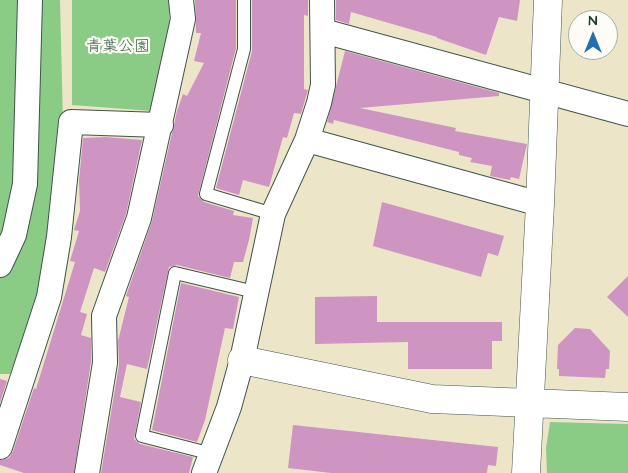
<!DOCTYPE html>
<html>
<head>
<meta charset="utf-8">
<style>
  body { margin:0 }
  #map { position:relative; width:628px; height:473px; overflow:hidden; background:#ede5c7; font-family:"Architects Daughter",sans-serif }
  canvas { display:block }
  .north { position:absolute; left:568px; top:10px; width:50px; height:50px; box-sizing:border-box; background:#fdfcf7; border:1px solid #a4b0a9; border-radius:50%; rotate:0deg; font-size:14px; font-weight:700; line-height:20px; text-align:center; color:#1f3d34 }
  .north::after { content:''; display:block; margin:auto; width:18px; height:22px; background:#1f6fb2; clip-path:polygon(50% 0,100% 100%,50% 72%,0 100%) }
</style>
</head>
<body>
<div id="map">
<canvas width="628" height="473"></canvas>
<div class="north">N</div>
</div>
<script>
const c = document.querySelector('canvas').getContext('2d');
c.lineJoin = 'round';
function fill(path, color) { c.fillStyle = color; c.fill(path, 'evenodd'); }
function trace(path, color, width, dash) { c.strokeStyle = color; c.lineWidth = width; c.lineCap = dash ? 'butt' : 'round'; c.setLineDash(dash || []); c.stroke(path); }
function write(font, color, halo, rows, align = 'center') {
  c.font = font + ' "Architects Daughter","Klee One",sans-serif'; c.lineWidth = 4.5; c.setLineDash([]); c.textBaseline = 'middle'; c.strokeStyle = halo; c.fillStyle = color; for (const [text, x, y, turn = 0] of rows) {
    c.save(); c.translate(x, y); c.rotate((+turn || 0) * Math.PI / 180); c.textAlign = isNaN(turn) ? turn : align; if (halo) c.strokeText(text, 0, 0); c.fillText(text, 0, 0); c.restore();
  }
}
const green = new Path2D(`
  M0,0h60l3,123 -19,158 -34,93h-10z
  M72,0h97l1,27 -18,84 -80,-6z
  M550,422l78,2v49h-81l-1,-25z`);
const building = new Path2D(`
  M195,0h41v48l-38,148 6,6 30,9 -1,4 20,3 -4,22 -6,22h-9l-4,16 -53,-13 -8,2 -22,102 -20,-5 -7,33 21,5 -7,37 6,5 53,13 -4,16h-88l18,-108 -1,-24 11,-44 -3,-1 26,-75 25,-110 6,-17 4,2 17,-33 -10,-2 7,-28h-5z
  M252,0h56v16l-4,-1v74l4,1 -7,24 -7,-1 -7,25 -4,-1 -14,50 -26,-7 -4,15 -23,-7 36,-137z
  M336,0h184l-3,21 -18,-4 -13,38 -49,-17v-1l-86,-25 -2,12 -13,-4z
  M345,51l154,42v3l-139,12 96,20 -1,3 72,13 -8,35 -8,-2 -1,3 -20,-4 2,-10 -22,-4 2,-4 -13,-3v-3l-125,-32 -1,4 -6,-2z
  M105,137l37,3 -16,74 -21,58 -11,-4 -14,44 7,2 -6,21 10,3v24l-17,111h-50l-24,-8v-5l9,-2 4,-7 21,-63 2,1 39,-127 -5,-1 9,-30 -5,-1 6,-19 -1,-30 4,-43z
  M382,202l122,34 -6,20 -10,-3 -7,24 -108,-31z
  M628,276v41l-21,-20z
  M181,283l58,14 -6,32 -8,-1 -20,92 -8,22 -45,-12z
  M377,296v26h125v19h-10v28h-84v-27l-93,2v-47z
  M575,328l15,1 20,22 -1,18h-3l-1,9 -46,-2v-7h-2l1,-24z
  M0,379l7,2 -7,22z
  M293,425l205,22 -2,19 -8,-1 -1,8h-156l-43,-5z`);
const lane = new Path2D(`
  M244,0v49l-38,145 67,20
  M212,454l-70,-18 33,-163 80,19`);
const street = new Path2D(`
  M323,31l305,83
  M307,140l233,64
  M0,265l14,-30 11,-51 5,-184
  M0,447l49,-150 10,-60 12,-115 90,3
  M87,473l18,-110 -1,-47 35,-98 44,-199 -2,-19
  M204,473l25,-66 13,-47 31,-146 34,-74 12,-37 4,-18 -1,-85`);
const secondary = new Path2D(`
  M242,360l190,39 196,8
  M526,473l14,-269 8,-204`);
const parkNames = [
  ["青葉公園",118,48]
];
fill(green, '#8acc85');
fill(building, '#ce95c3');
trace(lane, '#3e564a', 14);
trace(street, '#3e564a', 26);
trace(secondary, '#3e564a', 29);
trace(lane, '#fff', 12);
trace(street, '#fff', 24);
trace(secondary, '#fff', 28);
write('16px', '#3a6148', '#fdfcf7', parkNames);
</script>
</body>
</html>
